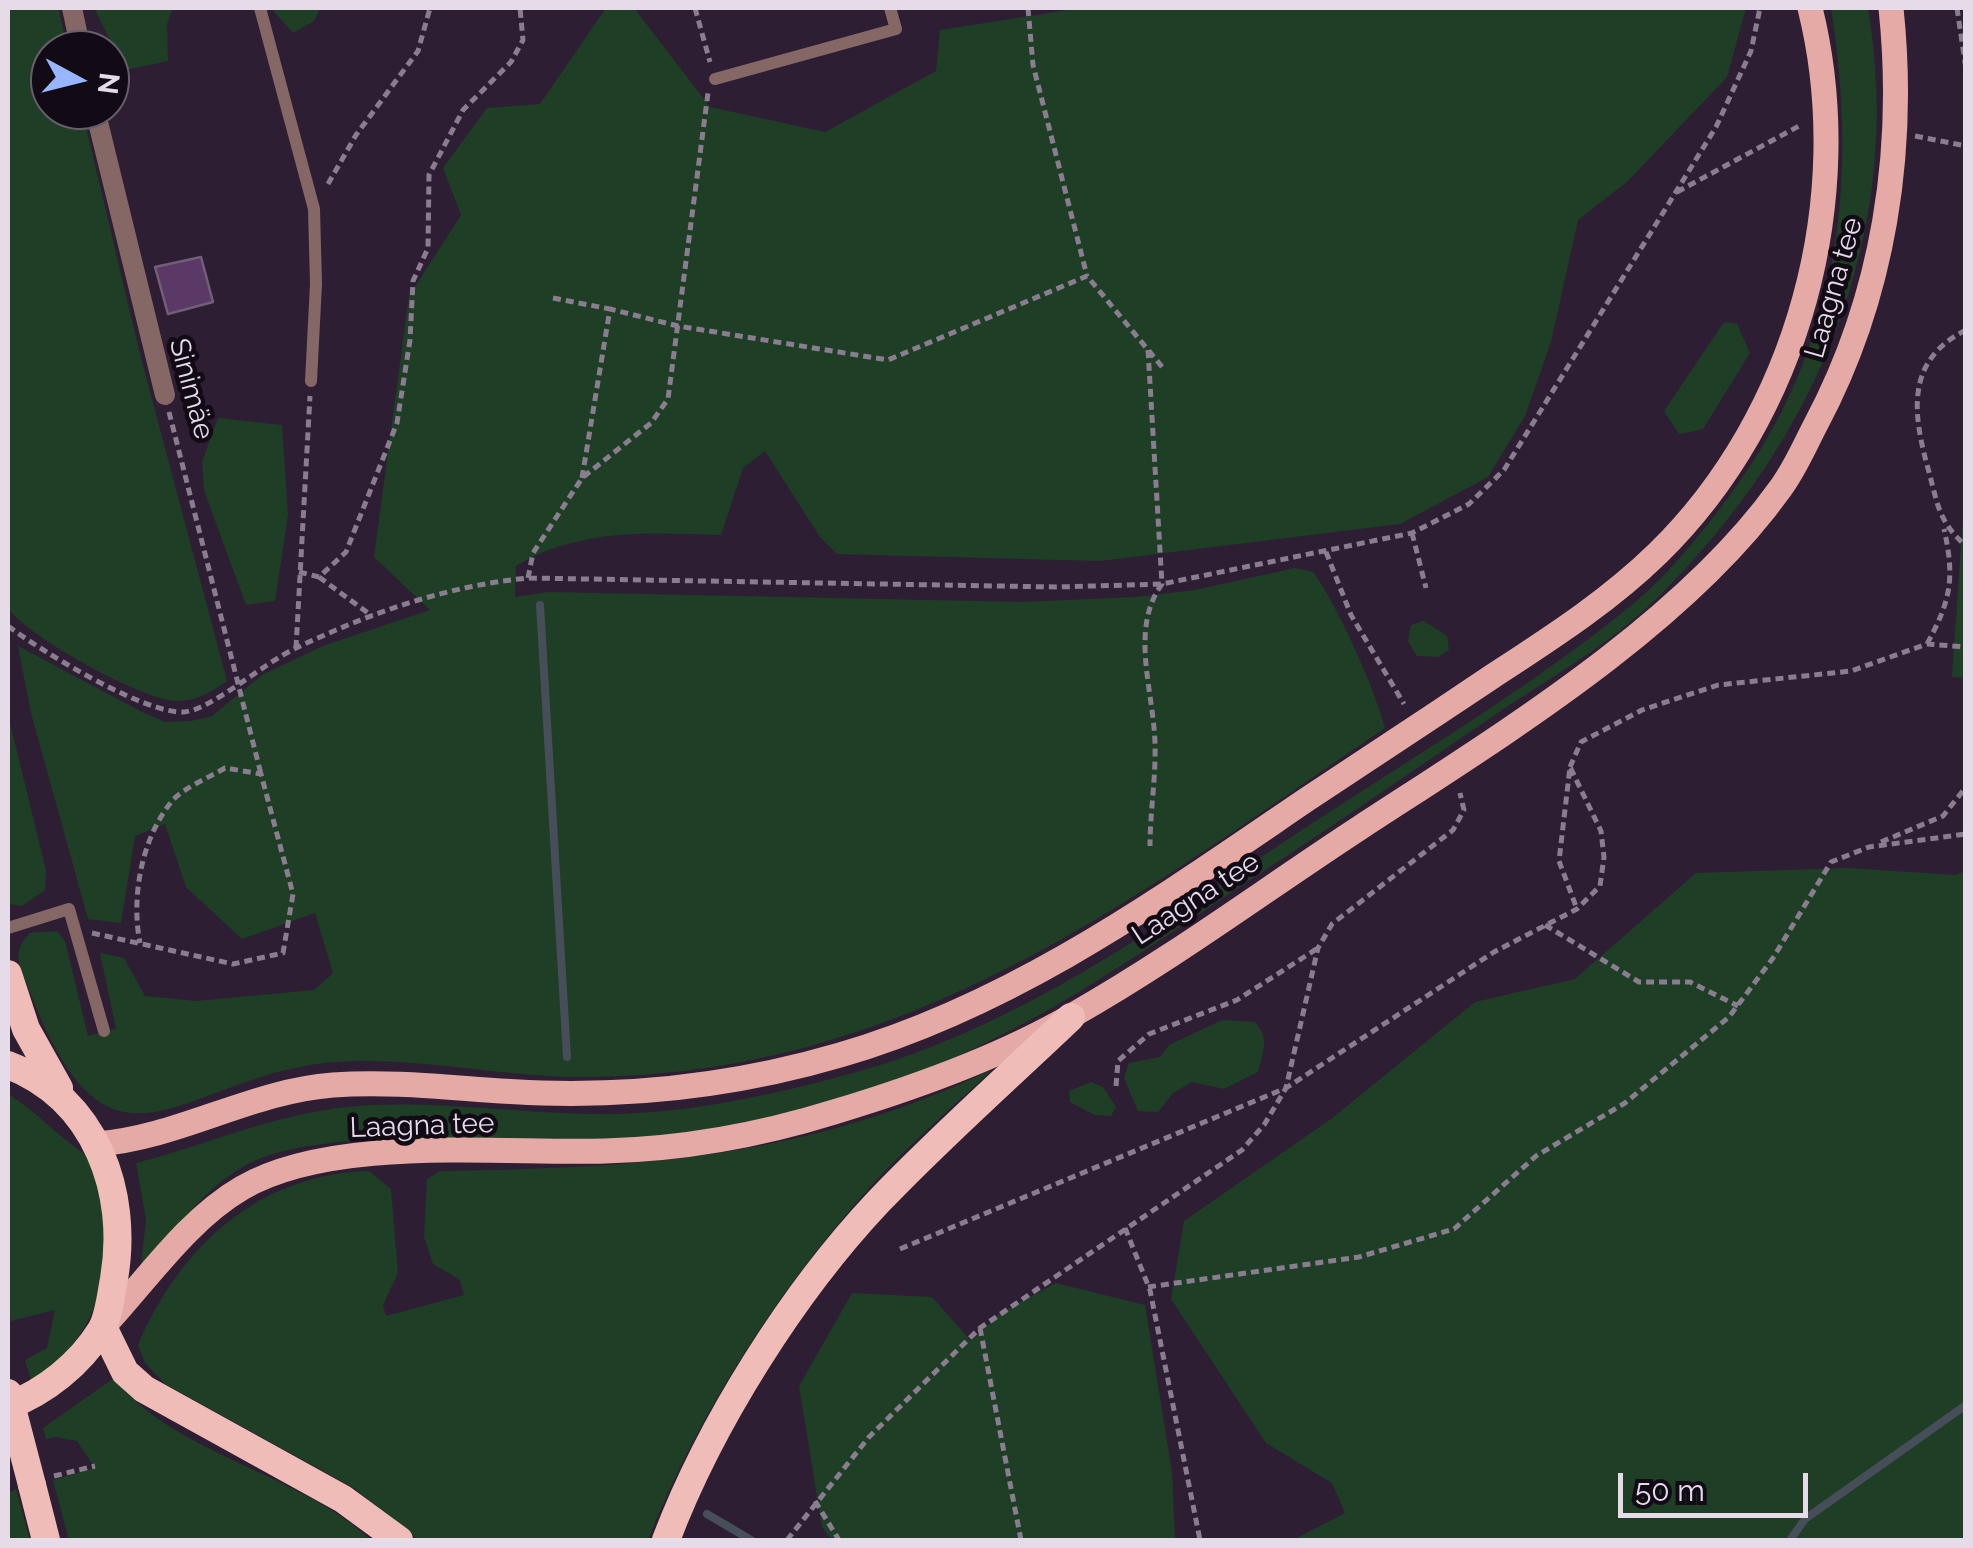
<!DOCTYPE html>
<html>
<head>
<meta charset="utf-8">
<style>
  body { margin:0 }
  #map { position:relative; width:1973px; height:1548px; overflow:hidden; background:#2e1e34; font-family:Raleway,sans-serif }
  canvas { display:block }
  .frame { position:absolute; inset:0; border:10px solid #e5dbe9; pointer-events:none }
  .north { position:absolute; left:30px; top:30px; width:100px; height:100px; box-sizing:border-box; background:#120b15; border:2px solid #665e6a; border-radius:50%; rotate:97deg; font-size:28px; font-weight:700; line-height:40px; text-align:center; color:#e5dbe9 }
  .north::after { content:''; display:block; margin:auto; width:35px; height:45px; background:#97b6fd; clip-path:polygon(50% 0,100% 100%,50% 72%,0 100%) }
  .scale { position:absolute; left:1618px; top:1473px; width:190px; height:45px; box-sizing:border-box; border:5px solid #e5dbe9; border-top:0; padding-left:12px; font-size:30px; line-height:35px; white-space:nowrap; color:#e5dbe9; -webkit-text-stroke:8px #120b15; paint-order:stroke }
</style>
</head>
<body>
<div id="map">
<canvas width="1973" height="1548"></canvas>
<div class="frame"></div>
<div class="north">N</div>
<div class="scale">50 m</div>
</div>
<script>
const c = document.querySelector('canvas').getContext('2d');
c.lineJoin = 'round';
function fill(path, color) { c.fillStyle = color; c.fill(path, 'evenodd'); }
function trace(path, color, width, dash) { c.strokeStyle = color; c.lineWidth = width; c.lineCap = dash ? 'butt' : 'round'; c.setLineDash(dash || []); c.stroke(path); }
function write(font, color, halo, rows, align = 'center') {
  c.font = font + ' Raleway,sans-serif'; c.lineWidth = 9; c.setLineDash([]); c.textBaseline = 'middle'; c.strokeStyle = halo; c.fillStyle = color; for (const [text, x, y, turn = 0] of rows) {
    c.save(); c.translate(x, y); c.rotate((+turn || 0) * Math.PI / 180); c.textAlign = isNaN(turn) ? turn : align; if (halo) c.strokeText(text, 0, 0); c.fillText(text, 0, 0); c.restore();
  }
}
const green = new Path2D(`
  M8,8h50l10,42h-18v60h32l58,244 87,327c-16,11 -30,20 -50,20 -33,0 -151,-65 -169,-93z
  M94,8h79l-6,16 1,37 -43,9z
  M271,8h49l-6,13 -21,12z
  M606,8h28l76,99 115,25 111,-61 4,-41 141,-22h665l-19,69 -99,104 -50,39 -27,122 -26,74 -37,61 -88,47 -300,37 -263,-7 -17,-17 -55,-86 -22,17 -22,67c-72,-2 -141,-7 -205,31l-1,31 33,-5 475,10 113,-5 59,-7 100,-22 18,4c23,30 63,119 72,156 -254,172 -479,349 -804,349 -81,0 -164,-21 -246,-15 -153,12 -222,142 -303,-65 -9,-25 -24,-43 -2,-64l27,-2 8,10 23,95 28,-7 -16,-76 24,5 21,38 51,5 118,-11 19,-17 -18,-60 -73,26 -56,-52 -21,-63 -30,12 -14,87 -33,-4 -57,-206 -13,-67 124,66 23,10 26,-1 21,-5 50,-41 61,-29 107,-36 -56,-53 35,-261 52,-81 -18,-47 44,-60 53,-4z
  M1831,8h37c38,226 -52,434 -212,591 -46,45 -101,76 -154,111 -72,49 -144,99 -217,147 -135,88 -268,190 -425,235 -84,24 -169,48 -256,51 -92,2 -290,-22 -365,26 -41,26 -70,66 -94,106l-5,-1 6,-55 -10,-56c71,-18 138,-49 212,-56 79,-8 163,6 243,7 87,2 178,-18 262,-41 165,-45 305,-147 446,-241 112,-74 230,-143 334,-228 33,-27 60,-61 86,-94 118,-152 141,-316 112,-502z
  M1724,322l13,2 13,29 -47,76 -24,5 -15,-23z
  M218,418l64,7 6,90 -13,86 -29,4 -42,-115 -2,-28z
  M1965,486l1,192h-1l-13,-1z
  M1424,621l23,15 2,14 -11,7 -21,-1 -9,-15 3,-16z
  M8,715l38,155 -1,20 -23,16 -14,-2z
  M1847,868l109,7 9,-4v669h-672l52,-27 -13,-30 -66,-40 -95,-144 13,-78 147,-102 144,-117 100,-23 121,-106z
  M1222,1020l33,2c15,16 8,30 3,50l-34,17 -32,-7 -19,11 -15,19 -20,-1 -14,-33 5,-15 31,-6 9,-12z
  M993,1069c-46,43 -96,86 -137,134 -85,98 -160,216 -208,337h-230l-64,-52 -189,-104 -20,-21 -7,-18c42,-99 121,-171 231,-174l22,18 7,84 -15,32 3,11 78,-21 -5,-16 -26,-15 -9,-27 3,-58 13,-8c202,-3 368,-13 553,-102z
  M1091,1082l12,5 13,20 -5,9 -16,-1 -25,-13 -1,-11z
  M8,1094c33,20 55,50 91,68 19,80 11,172 -68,218l-6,-20 22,-12 8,-38 -44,11 -3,-14z
  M1056,1283l89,22 27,167 3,68h-343l-10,-13 -23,-141 53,-93 80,4 39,44 29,-28z
  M114,1378c57,75 187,96 257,162h-302l-16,-60 42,-12 -18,-27 -21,-4 -10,2 -3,-11z
  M16,1489l14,51h-22v-47z`);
const stream = new Path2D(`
  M540,605l27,452
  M707,1514l44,26
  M1790,1540l15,-21 161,-114`);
const building = new Path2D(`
  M201,257l12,45 -45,12 -13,-47z`);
const path = new Path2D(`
  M695,8l15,54
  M1028,8l5,57 54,211
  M1957,8l9,61
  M1915,136l51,10
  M328,184l28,-49 62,-84 12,-43
  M1677,192l122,-66
  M553,298l57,11
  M1966,330c-62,31 -53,85 -37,142 9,34 10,50 37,74
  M1148,350l14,234c-33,45 -8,108 -7,160 1,34 -5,68 -5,102
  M169,412l92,362
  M582,478l28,-169 68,17 210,34 199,-84 76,92
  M1412,533l14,55
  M1326,552l25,63 53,89
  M299,572l20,5 27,-25 51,-129 13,-83 3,-59 15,-33 1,-73 34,-65 48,-48 12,-22 -3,-32
  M319,577l53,39
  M528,578l5,-25 49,-75 69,-55 17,-24 40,-306
  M8,626c33,25 136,88 176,86 27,-2 81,-50 112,-64 74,-35 150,-62 232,-70l529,9 105,-3 250,-51 57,-29 35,-34 212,-343 35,-76 9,-43
  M1927,644c24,-44 28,-66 17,-115
  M296,648l14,-252
  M1570,767l11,-25 61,-32 76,-25 133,-14 76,-27 39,3
  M1881,842l62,-26 23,-29
  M1545,925l94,57h51l48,24
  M92,933l141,31 50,-11 10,-59 -32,-120 -36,-6c-15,9 -42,20 -53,33 -31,38 -41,97 -32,142
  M1116,1086l2,-25 31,-27 88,-34 81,-52
  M1125,1228l25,62 50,250
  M900,1249l386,-161 208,-136 83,-43 23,-23 4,-29 -3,-26 -31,-64 -11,94 18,48
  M1148,1287l211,-30 95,-28 82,-73 89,-53 104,-86 44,-59 58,-96 38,-15 97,-13
  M980,1328l41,212
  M54,1476l41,-10
  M815,1501l24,39
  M787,1540l82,-103 111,-109 262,-178 22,-25 22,-37 32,-140 14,-24 121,-94 11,-20 -4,-17`);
const service = new Path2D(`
  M260,8l54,201 2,75 -5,97
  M715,79l181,-50 -6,-21
  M8,928l61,-19 35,122`);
const minor = new Path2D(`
  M72,8l9,42
  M95,110l70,285`);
const primary = new Path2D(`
  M97,1144c81,-6 154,-53 236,-59 70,-5 139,6 209,8 103,3 199,-9 298,-38 173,-50 319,-155 466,-255 62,-41 123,-81 184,-122 58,-38 118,-76 168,-125 141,-138 199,-356 152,-545
  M103,1327c43,-46 84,-107 139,-139 91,-53 258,-34 363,-37 77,-2 155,-16 229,-39 80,-24 167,-55 239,-97 99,-56 193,-126 288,-188 139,-91 322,-202 419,-338 15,-20 25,-44 36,-65 68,-128 90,-273 75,-416`);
const trunk = new Path2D(`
  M8,974l18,55 33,59
  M8,1065c88,34 121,127 106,214 -3,15 -5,38 -13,51 -21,34 -56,62 -93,76
  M103,1327l22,45 19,17 199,110 56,41
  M32,1485l14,55
  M666,1540c44,-116 127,-248 213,-339 61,-64 128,-123 192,-184`);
const trunkBridge = new Path2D(`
  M8,1393l24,92`);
const streetNames = [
  ["Laagna tee",1834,288,-74],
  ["Sinimäe",191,389,75],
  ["Laagna tee",1196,899,-33],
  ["Laagna tee",422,1126,-2]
];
fill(green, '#1f3e26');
trace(stream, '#464e5a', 8);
fill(building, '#5a3967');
trace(building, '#715f78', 2.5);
trace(path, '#8a7d8f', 5, [8, 5]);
trace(service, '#856766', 12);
trace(minor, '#856766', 20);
trace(primary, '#e6aaa6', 25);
trace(trunk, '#f0bcb8', 28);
trace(trunkBridge, '#f0bcb8', 28);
write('28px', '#e5dbe9', '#120b15', streetNames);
</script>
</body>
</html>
